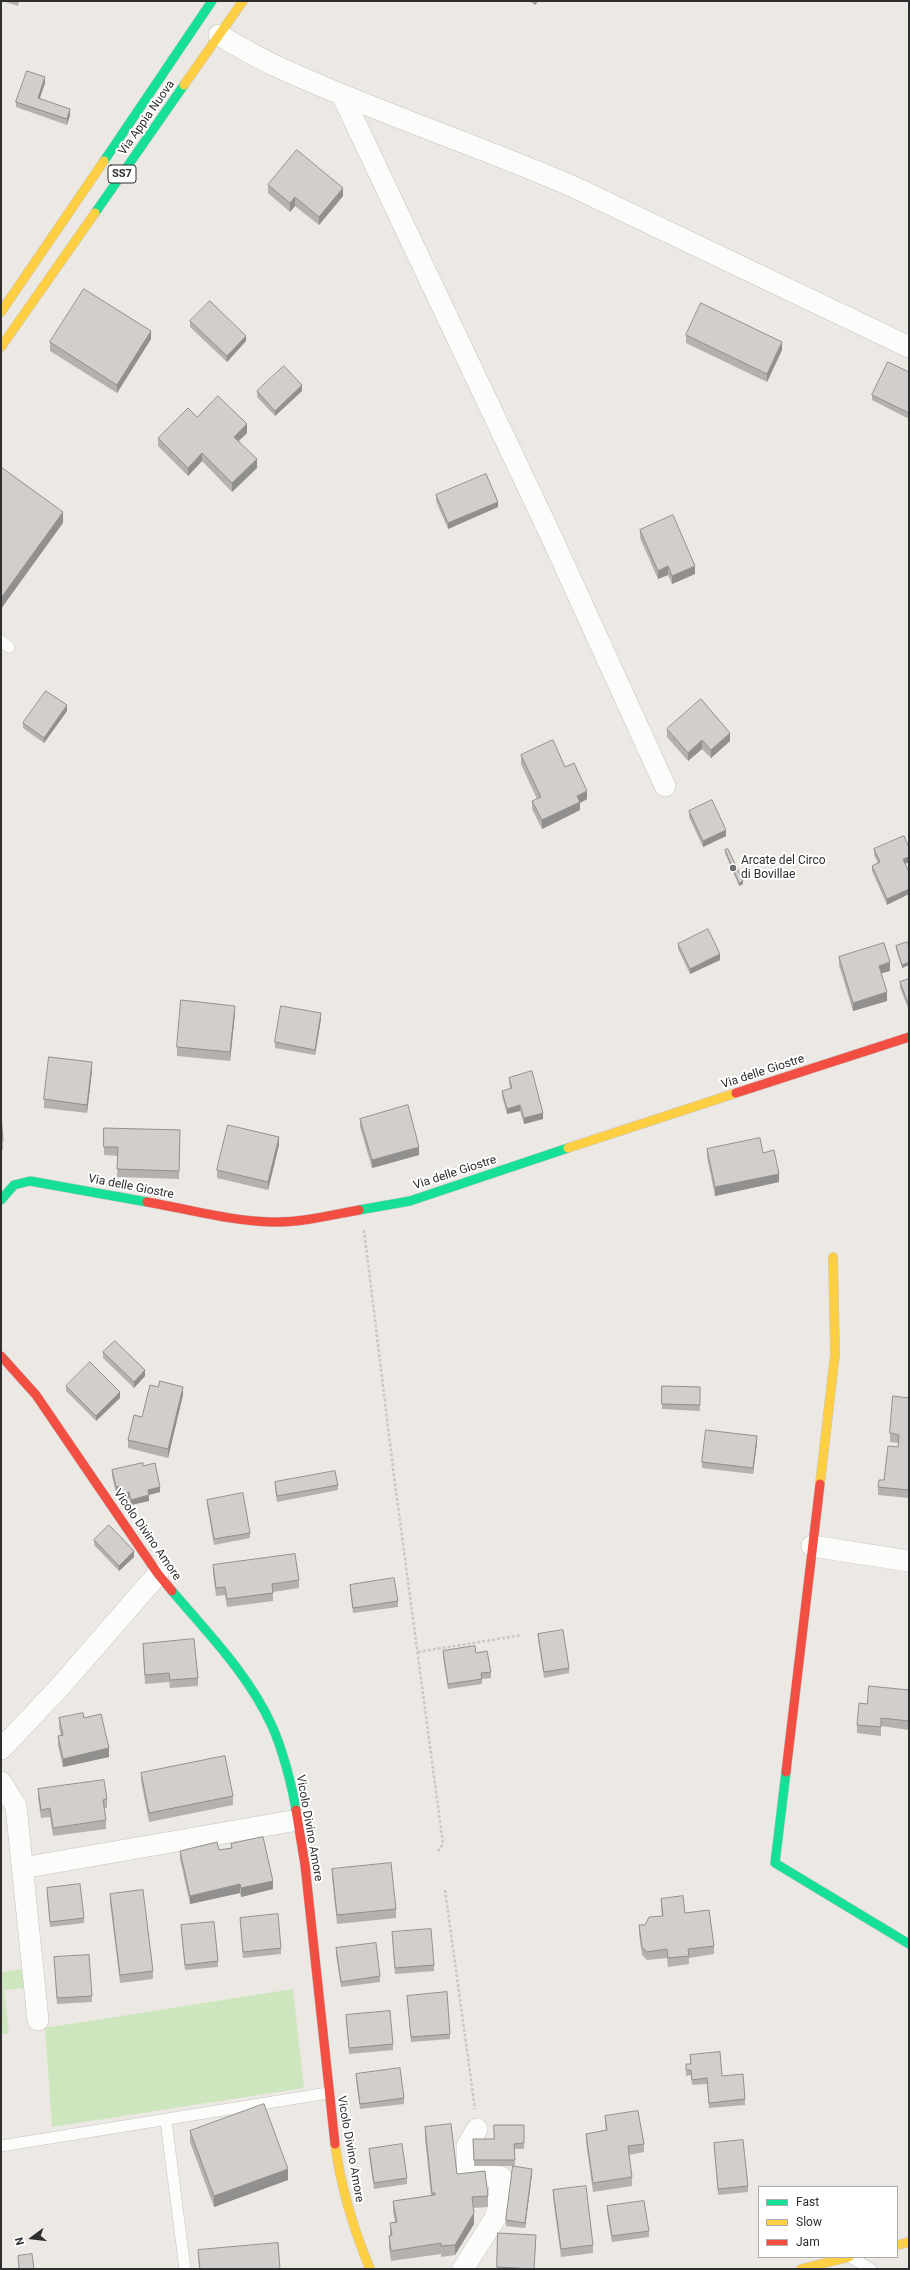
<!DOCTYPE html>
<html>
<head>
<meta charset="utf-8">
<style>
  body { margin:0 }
  #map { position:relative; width:910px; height:2270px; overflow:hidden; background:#ece8e4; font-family:Roboto,sans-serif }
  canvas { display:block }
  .frame { position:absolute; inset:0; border:2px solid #2e2e2e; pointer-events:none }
  .legend { position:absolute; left:758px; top:2186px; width:140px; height:72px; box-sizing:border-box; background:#fff; border:1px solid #ababab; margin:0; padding:5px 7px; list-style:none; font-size:12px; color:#2e2e2e }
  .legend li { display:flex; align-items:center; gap:8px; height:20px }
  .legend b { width:20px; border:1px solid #ababab }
  .north { position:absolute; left:12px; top:2218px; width:40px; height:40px; -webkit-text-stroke:3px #fff; paint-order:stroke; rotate:255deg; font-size:11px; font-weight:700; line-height:16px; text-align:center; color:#2e2e2e }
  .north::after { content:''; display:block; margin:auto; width:14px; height:18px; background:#2e2e2e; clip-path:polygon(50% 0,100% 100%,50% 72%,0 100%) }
</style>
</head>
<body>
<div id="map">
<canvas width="910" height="2270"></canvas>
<div class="frame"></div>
<ul class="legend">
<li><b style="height:5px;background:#16e098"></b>Fast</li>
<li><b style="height:5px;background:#ffcf43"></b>Slow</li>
<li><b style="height:5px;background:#f24e42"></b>Jam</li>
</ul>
<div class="north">N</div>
</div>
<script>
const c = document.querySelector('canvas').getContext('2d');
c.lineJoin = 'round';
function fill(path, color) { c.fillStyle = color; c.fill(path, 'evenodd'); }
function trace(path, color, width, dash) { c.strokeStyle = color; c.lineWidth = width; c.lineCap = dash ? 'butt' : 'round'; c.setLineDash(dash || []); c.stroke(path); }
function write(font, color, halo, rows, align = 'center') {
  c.font = font + ' Roboto,sans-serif'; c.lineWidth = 4; c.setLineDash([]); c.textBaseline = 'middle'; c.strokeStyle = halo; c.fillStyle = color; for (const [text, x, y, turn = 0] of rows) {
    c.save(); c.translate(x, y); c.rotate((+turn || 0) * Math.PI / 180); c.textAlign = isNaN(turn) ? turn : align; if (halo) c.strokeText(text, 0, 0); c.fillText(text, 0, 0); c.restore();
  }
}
const green = new Path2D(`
  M1,1965l1,7 21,-3 2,19 -21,2 5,44h-8z
  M293,1989l11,99 -252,39 -7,-99z`);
const path = new Path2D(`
  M364,1230l30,246 49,368 -5,7
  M418,1652l104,-17
  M445,1890l30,219`);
const lane = new Path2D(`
  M1,641l8,6
  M166,2121l19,148
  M1,2146l327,-53
  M850,2257l21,12`);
const street = new Path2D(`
  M219,35c19,11 39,23 59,32 97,45 200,78 298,121l333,159
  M342,95l210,443 113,248
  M812,1546l97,15
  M1,1749l57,-60 100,-115
  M1,1782l15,24 22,214
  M22,1868l276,-48
  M463,2269l33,-52 5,-40 -34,-3v-28l10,-17`);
const fast = new Path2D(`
  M104,161l108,-160
  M95,213l89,-128
  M1,1200l13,-15 16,-4 117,21
  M359,1210l51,-9 158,-53
  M172,1591c36,42 77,84 100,135 10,22 20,59 24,84
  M786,1772l-11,91 134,81`);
const slow = new Path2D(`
  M184,85l59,-84
  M1,312l103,-151
  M1,347l94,-134
  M568,1148l168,-55
  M820,1484l15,-130 -2,-97
  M335,2144c6,44 18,84 35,125
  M897,2245l12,-3
  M801,2269l48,-12`);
const jam = new Path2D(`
  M736,1093l173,-56
  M147,1202c41,7 83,19 124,20 30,1 60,-7 88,-12
  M1,1356l35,39 122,179 14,17
  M786,1772l34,-288
  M296,1810l9,55 30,279`);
const wall = new Path2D(`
  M3,1h16l-1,5z
  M529,1h9l-3,4z
  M45,83l-5,15 30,17 -3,10 -51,-18v-5z
  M268,185l75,11 -24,29 -24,-19 -5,6 -22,-19z
  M190,321l56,20 -19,21 -37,-35z
  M686,335l96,15 -15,32 -81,-39z
  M151,339l-34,54 -67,-42v-9z
  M909,372v47l-37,-19v-5z
  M257,391h45l-27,25 -18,-19z
  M197,417l50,16 -8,8 18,27 -25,24 -30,-31 -14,15 -30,-30v-8z
  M436,495l62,12 -50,22 -12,-28z
  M640,530l55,44 -23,10 -4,-9 -10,4 -18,-41z
  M67,711l-23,32 -21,-15v-5z
  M667,729l63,12 -19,17 -9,-9 -14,12 -21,-24z
  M521,755l44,12 22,32 -7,4v7l-38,19 -10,-20v-8l5,-2 -16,-35z
  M689,811l37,25 -23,11 -14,-30z
  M909,848v14l-4,2 -18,41 -15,-34v-5l6,-3 -4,-8v-6z
  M725,850l18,34 -4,2 -14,-33z
  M678,944l42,16 -30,14 -12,-25z
  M896,946l13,1v18l-7,3 -6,-19z
  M839,957l51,14 -9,2 6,28 -34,10 -14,-46z
  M909,979l-1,29 -8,-20v-6z
  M235,1014l-5,47 -53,-5v-9z
  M321,1019l-6,36 -40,-7v-6z
  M92,1071l-5,42 -43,-5v-9z
  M509,1078l34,41 -19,5 -4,-13 -13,3 -5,-18v-5l8,-2 -1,-6z
  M1,1113l2,28v9h-2z
  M360,1119l59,36 -47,13 -12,-41z
  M180,1130l-1,49 -62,-2 1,-21 -14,-1v-8z
  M279,1145l-11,45 -51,-12v-8z
  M707,1149l56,4 16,29 -64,14 -8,-39z
  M103,1352l42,24 -11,12 -31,-30z
  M66,1386l54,12 -24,23 -30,-30z
  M662,1386l38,1v24l-38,-2z
  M183,1395l-15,63 -40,-10v-8l14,-23z
  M909,1398v100l-31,-3v-8l6,-7 14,-33 1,-4 -9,-1v-9z
  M757,1442l-4,32 -51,-6v-6z
  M112,1470l48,22 -11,3v6l-18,4 -2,-7 -6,1 -2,-7 -5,1 -4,-17z
  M275,1482l63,3v5l-61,12 -2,-14z
  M207,1500l43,33v5l-36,7 -7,-40z
  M94,1540l40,17 -15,14 -25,-26z
  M213,1565l86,15v8l-26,4v9l-46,6 -2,-12 -9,1 -3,-23z
  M350,1585l48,16v6l-45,6 -3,-22z
  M538,1634l31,34v5l-25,5 -6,-39z
  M143,1644l55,34v8l-28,2 -1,-6 -24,2 -2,-31z
  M443,1651l33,2 15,19v6l-9,1v5l-34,5 -5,-32z
  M909,1690v40l-28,-4v10l-24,-3v-8l10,-21z
  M59,1718h25l25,39 -46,10 -5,-22v-9h3l-2,-9z
  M141,1773l92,23v9l-84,17 -8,-41z
  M38,1789l69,10v9h-3l2,12v9l-53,7 -3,-19 -9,1 -3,-20z
  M231,1844l42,45 -32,8 -1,-4 -50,11 -10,-45v-8l39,-1 12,-2z
  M332,1869l64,40v9l-59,6 -5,-47z
  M47,1888l37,30v5l-34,4 -3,-33z
  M110,1894l43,77v8l-33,4 -10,-81z
  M661,1899l24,14 29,33v8l-25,4v6l-21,3 -1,-9 -20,2 -5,-5 -3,-21v-9h6l17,-9 -1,-8z
  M240,1918l41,30v6l-38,4z
  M181,1925l37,36v6l-33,3 -4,-39z
  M392,1932l42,33v6l-39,3z
  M336,1948l44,28v6l-39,5 -5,-33z
  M54,1957l38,39v6l-35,2z
  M407,1996l43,38v5l-39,3z
  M346,2015l47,29v6l-44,4z
  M690,2055l32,21 23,23v6l-36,3 -2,-24 -15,1 -1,-10 -5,1v-12h4z
  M356,2074l48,24v6l-44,5 -4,-29z
  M605,2116l39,28v8l-15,3 3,22v9l-39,6 -7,-50v-8l20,-4 -1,-6z
  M524,2125v24h-10l1,17h-41l-1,-27h21z
  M425,2127l32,47 31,22v11l-15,1 1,16 -19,31 -14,2v-3l-50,7 -2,-14v-11h1v-13l5,-1 -2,-10v-11l38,-5 -6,-58z
  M190,2131l98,49 -74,27 -24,-65z
  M714,2143l34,43v6l-30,3z
  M369,2149l38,29v6l-33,5 -5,-34z
  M532,2174l-7,54 -19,-2v-6z
  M553,2190l40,55v8l-32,4 -8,-59z
  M607,2206l42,25v6l-37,5 -5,-30z
  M498,2233l38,7 -2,29h-37z
  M198,2250l82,19h-81z`);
const shadedWall = new Path2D(`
  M535,1h3l-3,4z
  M45,77v6l-7,20v-5z
  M70,109v6l-3,10v-6z
  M343,188v8l-24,29v-8z
  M295,197v9l-5,6v-9z
  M151,331v8l-34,54v-8z
  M246,336v5l-19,21v-6z
  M782,342v8l-15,32v-8z
  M302,385v6l-27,25v-5z
  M247,424v9l-13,12v-8z
  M202,453v8l-14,15v-8z
  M257,459v9l-25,24v-9z
  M498,502v5l-50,22v-6z
  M63,512v11l-62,86v-11z
  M668,566v9l-10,4v-8z
  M695,566v8l-23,10v-8z
  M67,705v6l-23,32v-5z
  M730,733v8l-19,17v-8z
  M702,740v9l-14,12v-8z
  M587,791v8l-7,4v7l-38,19v-9l35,-24z
  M726,830v6l-23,11v-6z
  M909,857v5l-6,3v-6z
  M743,881v3l-4,2v-3z
  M909,889v5l-22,11v-6z
  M720,954v6l-30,14v-5z
  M890,962v9l-11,3v-8z
  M909,962v3l-7,3v-3z
  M887,992v9l-34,10v-8z
  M909,1002v6h-1v-5z
  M235,1006v8l-5,47v-9z
  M321,1013v6l-6,36v-5z
  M92,1062v9l-5,42v-8z
  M520,1105v6l-13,3v-5z
  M543,1113v6l-19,5v-6z
  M279,1137v8l-11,45v-8z
  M419,1147v8l-47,13v-8z
  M779,1174v8l-64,14v-9z
  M145,1370v6l-11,12v-6z
  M183,1387v8l-15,63v-9z
  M120,1392v6l-24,23v-5z
  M757,1436v6l-4,32v-6z
  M121,1486v6l-5,1v-6z
  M160,1487v5l-12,3v-5z
  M129,1492v6l-6,1v-5z
  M149,1495v6l-18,4v-5z
  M134,1551v6l-15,14v-5z
  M109,1748v9l-46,10v-8z
  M273,1881v8l-32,8v-9z
  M240,1884v9l-50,11v-8z
  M288,2169v11l-74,27v-11z
  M532,2169v5l-7,54v-5z
  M474,2213v11l-19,31v-10z`);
const building = new Path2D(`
  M27,71l18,6 -7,21 32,11 -3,10 -51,-17z
  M297,150l46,38 -24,29 -24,-20 -5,6 -22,-18z
  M84,289l67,42 -34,54 -67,-43z
  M210,301l36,35 -19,20 -37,-35z
  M701,303l81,39 -15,32 -81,-39z
  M888,362l21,10v41l-37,-18z
  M284,366l18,19 -27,26 -18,-20z
  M218,396l29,28 -13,13 23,22 -25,24 -30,-30 -14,15 -30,-30 30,-30 9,9z
  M1,467l62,45 -62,86z
  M486,474l12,28 -50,21 -12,-28z
  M673,515l22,51 -23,10 -4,-10 -10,5 -18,-41z
  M46,691l21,14 -23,33 -21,-15z
  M701,699l29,34 -19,17 -9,-10 -14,13 -21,-24z
  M553,740l12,27 9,-4 13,28 -10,5 3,6 -38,18 -10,-19 9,-4 -20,-42z
  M712,800l14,30 -23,11 -14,-30z
  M904,836l5,12v9l-6,2 6,13v17l-22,10 -15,-33 8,-4 -6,-13z
  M728,849l15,32 -4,2 -14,-33z
  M708,929l12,25 -30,15 -12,-25z
  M907,942l2,5v15l-7,3 -6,-19z
  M884,943l6,19 -11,4 8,26 -34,11 -14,-46z
  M909,979v23l-1,1 -8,-21z
  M181,1000l54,6 -5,46 -53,-5z
  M281,1006l40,7 -6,37 -40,-8z
  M49,1057l43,5 -5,43 -43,-6z
  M532,1071l11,42 -19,5 -4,-13 -13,4 -5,-18 10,-3 -3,-10z
  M408,1105l11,42 -47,13 -12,-41z
  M1,1113l2,28h-2z
  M228,1125l51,12 -11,45 -51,-12z
  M104,1128l76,2 -1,41 -62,-2 1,-22h-14z
  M760,1138l3,15 11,-3 5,24 -64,13 -8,-38z
  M115,1341l30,29 -11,12 -31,-30z
  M90,1362l30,30 -24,24 -30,-30z
  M160,1381l23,6 -15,62 -40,-9 6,-25 8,2 8,-32 8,2z
  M662,1386l38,1v18l-38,-1z
  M893,1396l16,2v92l-31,-3 1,-7h5l4,-34 10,1 1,-12 -9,-2z
  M706,1430l51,6 -4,32 -51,-6z
  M143,1463v3l12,-3 5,24 -12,3 1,5 -18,5 -2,-8 -6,2 -2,-8 -5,1 -4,-17z
  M335,1471l3,14 -61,11 -2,-14z
  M243,1493l7,40 -36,6 -7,-39z
  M109,1525l25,26 -15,15 -25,-26z
  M295,1554l4,26 -27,4 1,9 -46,6 -2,-12 -9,1 -3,-23z
  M394,1578l4,23 -45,7 -3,-23z
  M563,1630l6,38 -25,4 -6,-38z
  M194,1639l4,39 -28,2 -1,-7 -24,2 -2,-31z
  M475,1646l1,7 11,-2 4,21 -10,1 1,6 -34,5 -5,-33z
  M869,1686l40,4v31l-28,-3v9l-24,-2 2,-22 8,1z
  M83,1713l1,5 17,-4 8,34 -46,11 -5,-23 5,-1 -4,-17z
  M225,1756l8,40 -84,17 -8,-40z
  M104,1780l3,19 -4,1 3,20 -53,8 -3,-20 -9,2 -3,-21z
  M263,1837l10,44 -32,7 -1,-4 -50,12 -10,-45 37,-9 2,8 13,-2 -1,-4z
  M391,1863l5,46 -59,6 -5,-46z
  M80,1884l4,34 -34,4 -3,-34z
  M143,1890l10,81 -33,4 -10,-81z
  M683,1896l2,17 24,-3 5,36 -26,3 1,7 -21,2 -1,-9 -20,3 -5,-5 -3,-22h6l4,-8 14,-1 -2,-17z
  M278,1914l3,34 -38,4 -3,-34z
  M214,1922l4,39 -33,4 -4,-40z
  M431,1929l3,36 -39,3 -3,-36z
  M376,1943l4,33 -39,6 -5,-34z
  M89,1955l3,41 -35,2 -3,-41z
  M447,1992l3,42 -39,3 -4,-41z
  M390,2011l3,33 -44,4 -3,-33z
  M720,2052l2,24 21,-2 2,25 -36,4 -2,-25 -15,2 -1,-10h-5v-6h5l-1,-9z
  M400,2068l4,30 -44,6 -4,-30z
  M264,2104l24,65 -74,27 -24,-65z
  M638,2111l6,33 -16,2 4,31 -39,6 -7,-49 21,-4 -2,-14z
  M451,2124l6,50 28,-3 3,25 -16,1 2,16 -19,32 -14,1v-3l-50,8 -2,-15 3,-1 -2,-12 7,-1 -4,-21 42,-6v-2h-3l-7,-66z
  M494,2125h30v18l-10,1 1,16h-41l-1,-21h21z
  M743,2140l5,46 -30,3 -4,-46z
  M402,2144l5,34 -33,5 -5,-34z
  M513,2166l19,3 -7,54 -19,-3z
  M586,2186l7,59 -32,4 -8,-59z
  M644,2201l5,30 -37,5 -5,-30z
  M498,2233l38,2 -2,34 -37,-2z
  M278,2243l2,26h-80l-2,-19z
  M32,2254l2,15h-15l-1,-13z`);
const markers = [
  [733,868,4,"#706f6e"]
];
const shields = [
  [122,174,28]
];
const shieldNames = [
  ["SS7",122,174]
];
const streetNames = [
  ["Via Appia Nuova",147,118,-55],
  ["Via delle Giostre",763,1072,-18],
  ["Via delle Giostre",455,1173,-18],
  ["Via delle Giostre",131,1187,11],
  ["Vicolo Divino Amore",147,1535,55],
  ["Vicolo Divino Amore",309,1828,80],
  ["Vicolo Divino Amore",350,2149,80]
];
const poiNames = [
  ["Arcate del Circo",741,861],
  ["di Bovillae",741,875]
];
fill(green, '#cee6be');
trace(lane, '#c5c4c5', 12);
trace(street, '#c5c4c5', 22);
trace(fast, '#c5c4c5', 10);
trace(slow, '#c5c4c5', 10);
trace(jam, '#c5c4c5', 10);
trace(path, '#c9c9c8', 2.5, [3, 2]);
trace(lane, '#fcfcfb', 11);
trace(street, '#fcfcfb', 21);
trace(fast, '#16e098', 9);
trace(slow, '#ffcf43', 9);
trace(jam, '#f24e42', 9);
fill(wall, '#b4b1af');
fill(shadedWall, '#92908e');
fill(building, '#d1cecb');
trace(building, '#92908e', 1);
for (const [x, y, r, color] of markers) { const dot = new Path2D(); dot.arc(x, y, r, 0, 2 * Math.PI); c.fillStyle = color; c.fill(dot); trace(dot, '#fff', 1.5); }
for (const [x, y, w] of shields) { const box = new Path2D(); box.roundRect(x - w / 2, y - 9, w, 18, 3); c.fillStyle = '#fff'; c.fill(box); trace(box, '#2e2e2e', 1); }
write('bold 11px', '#2e2e2e', null, shieldNames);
write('12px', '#2e2e2e', '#fff', streetNames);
write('12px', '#2e2e2e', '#fff', poiNames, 'left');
</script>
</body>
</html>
